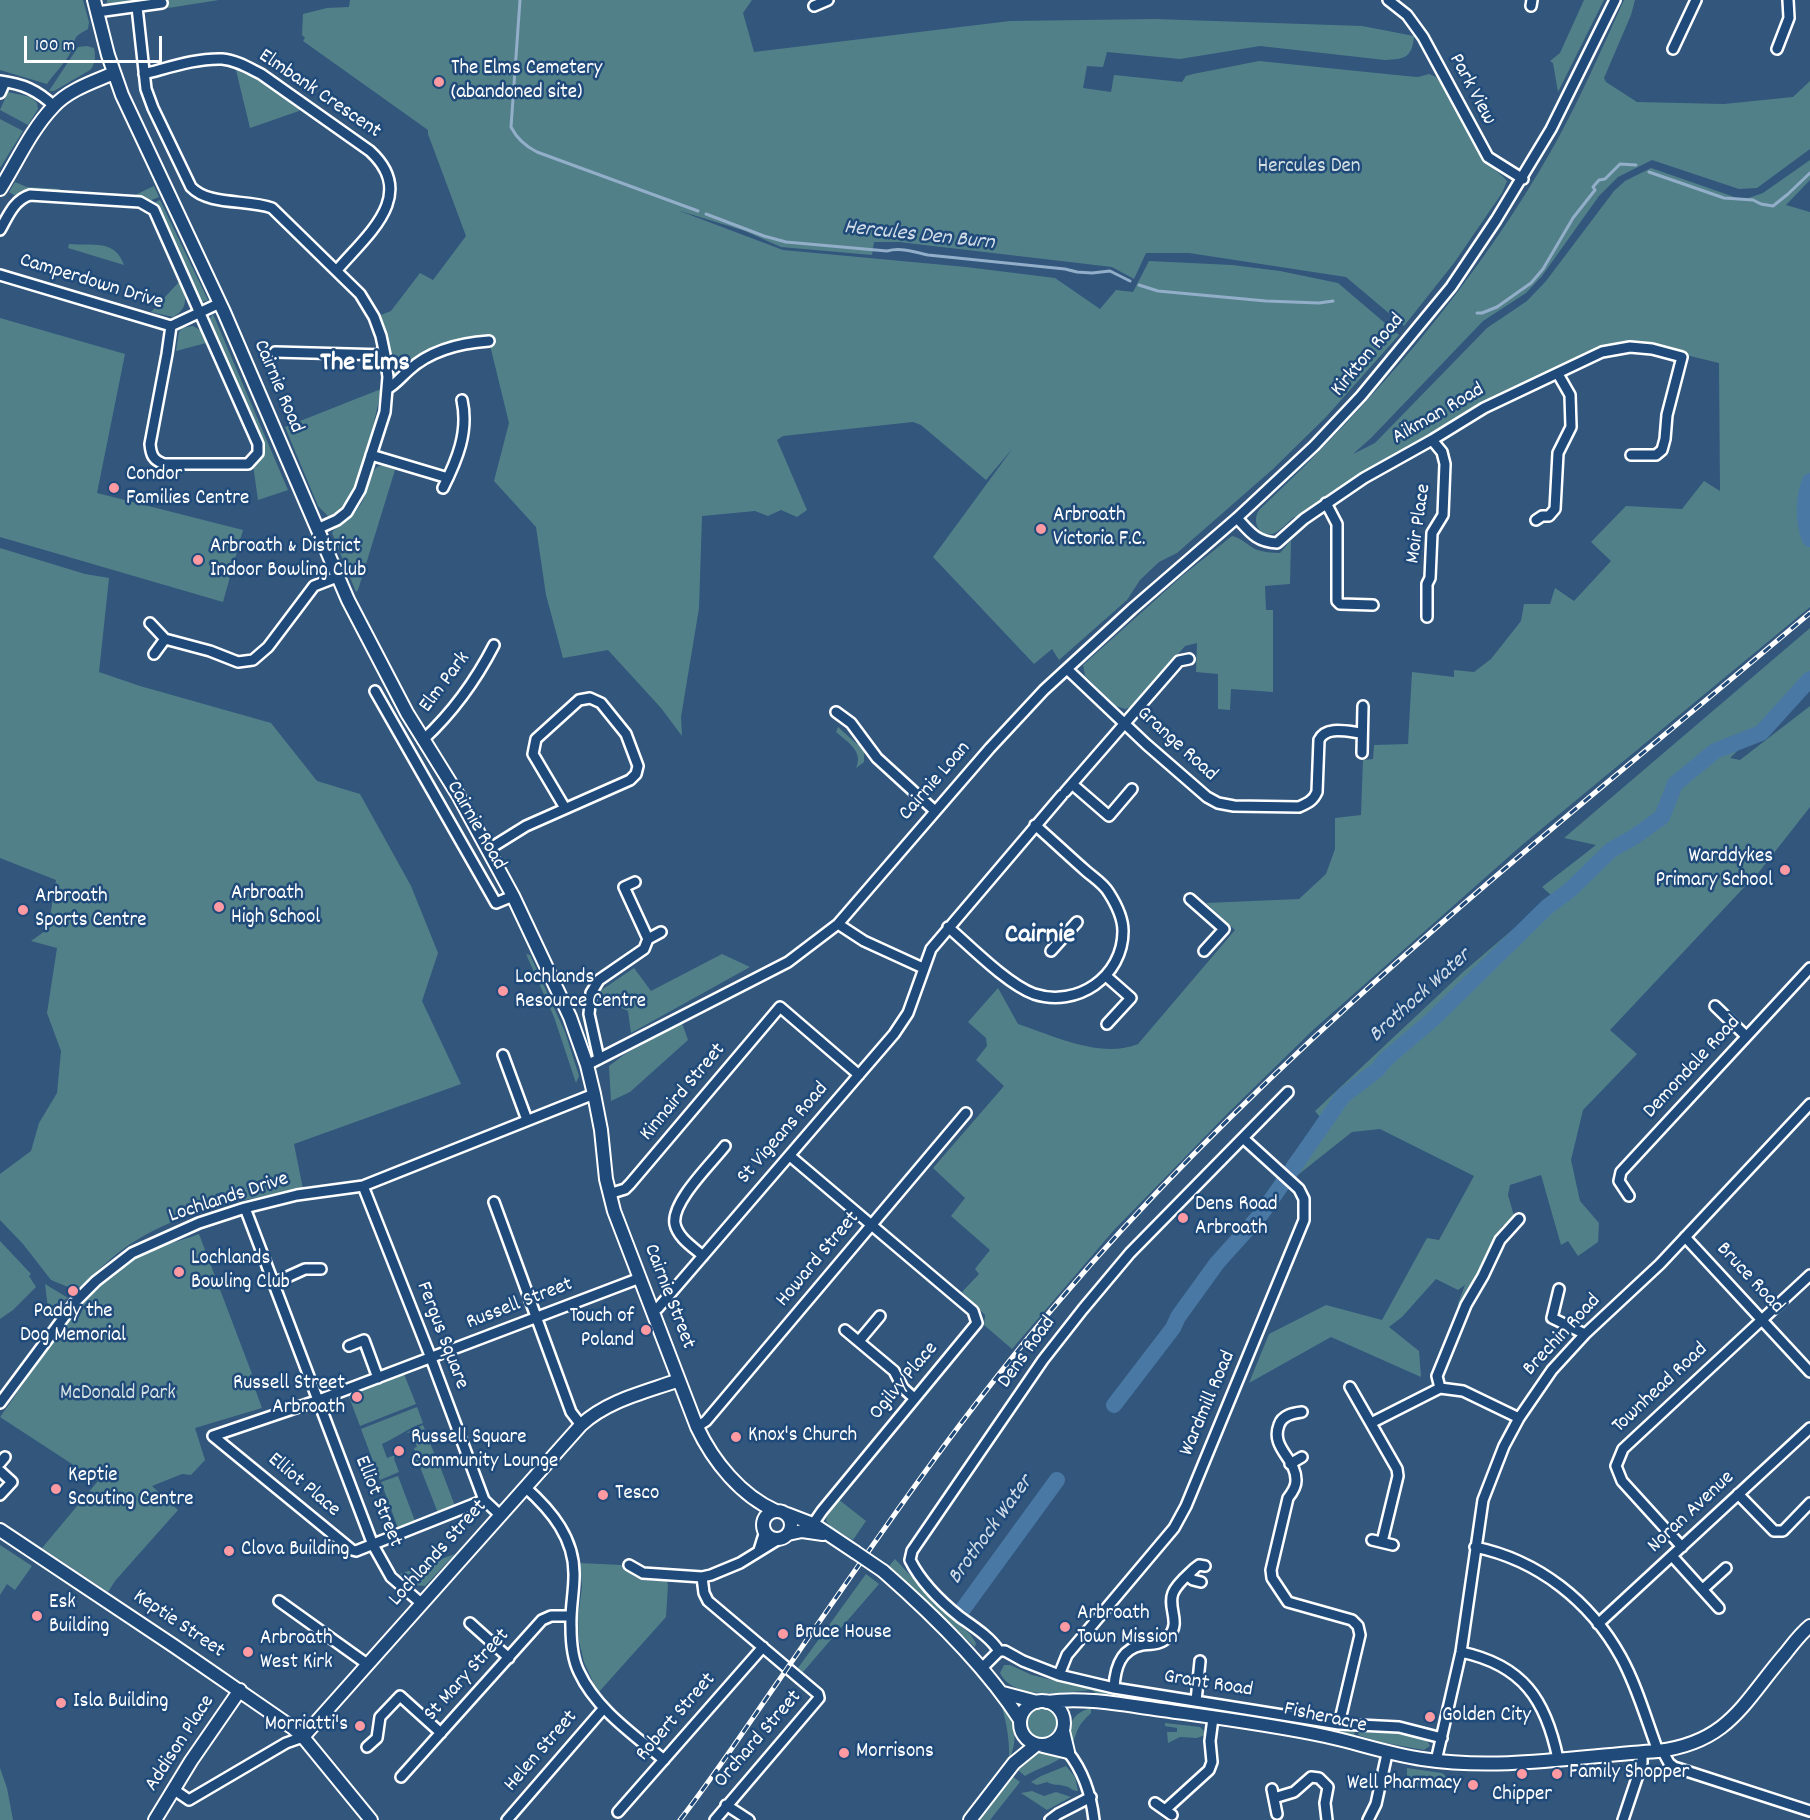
<!DOCTYPE html>
<html>
<head>
<meta charset="utf-8">
<style>
  body { margin:0 }
  #map { position:relative; width:1810px; height:1820px; overflow:hidden; background:#32567c; font-family:Dekko,sans-serif }
  canvas { display:block }
  .scale { position:absolute; left:24px; top:36px; width:138px; height:27px; box-sizing:border-box; border:3px solid #fff; border-top:0; padding-left:8px; font-size:18px; line-height:21px; white-space:nowrap; color:#fff; -webkit-text-stroke:4px #1f4a7a; paint-order:stroke }
</style>
</head>
<body>
<div id="map">
<canvas width="1810" height="1820"></canvas>
<div class="scale">100 m</div>
</div>
<script>
const c = document.querySelector('canvas').getContext('2d');
c.lineJoin = 'round';
function fill(path, color) { c.fillStyle = color; c.fill(path, 'evenodd'); }
function trace(path, color, width, dash) { c.strokeStyle = color; c.lineWidth = width; c.lineCap = dash ? 'butt' : 'round'; c.setLineDash(dash || []); c.stroke(path); }
function write(font, color, halo, rows, align = 'center') {
  c.font = font + ' Dekko,sans-serif'; c.lineWidth = 5; c.setLineDash([]); c.textBaseline = 'middle'; c.strokeStyle = halo; c.fillStyle = color; for (const [text, x, y, turn = 0] of rows) {
    c.save(); c.translate(x, y); c.rotate((+turn || 0) * Math.PI / 180); c.textAlign = isNaN(turn) ? turn : align; if (halo) c.strokeText(text, 0, 0); c.fillText(text, 0, 0); c.restore();
  }
}
const green = new Path2D(`
  M0,0h83l6,22 -1,7c-18,10 -10,8 -17,22 -5,12 -17,22 -24,33l-47,-14z
  M107,0h112l-51,8 -8,-6 -41,4 -12,-3z
  M350,0h402l-9,13 11,39 256,-31 145,-2 207,7 52,10c-2,22 -9,23 -29,24l-125,-14 -80,13 -73,-7 -4,15 -16,-1 -4,22 28,4 3,-17 68,7 4,-6 7,-2 66,-13 147,15 12,1 11,-3 7,3 4,5 42,76c7,9 18,14 25,23l-5,12 -48,70 -50,63 -58,-49 -157,-24h-43l-12,26 -22,-12 -213,-25h-25l-2,13 -91,-8 -36,-16 -68,-21 106,40 183,17 89,11 45,31 16,-19 17,2 16,-31 83,4 48,6 58,12 61,52 -73,82 -53,52 -96,84 -18,9 -19,18 -13,20 -68,60 -7,-11 -18,15 -101,-107 80,-109 -27,32 -65,-55 -8,-3 -130,14 -6,4 30,70 -10,7 -16,-7 -13,6 -13,-5 -53,5 -3,92 -18,109 1,19 -21,-28 -53,-58 -45,8 -17,-63 -10,-68 -42,-46 15,-58 -20,-82c-6,-4 -11,-3 -19,-3 -32,1 -58,28 -81,47l-13,-68 15,-6 29,-38 13,7 33,-44 -38,-102v-4l-125,-89 2,-3 -3,-3 1,-21 24,-6 22,-1z
  M1584,0h20l-46,92 -5,-29 -3,-2 10,-8z
  M1624,0h11l-4,15 -27,63 2,4 31,20 87,2 69,-7 17,-16v68l-53,39 -18,1 -87,-29 -34,17 -19,19 -57,80 -16,17 -43,28 -112,117 -18,16 22,-11 112,-115 40,-27 19,-20 68,-90 11,-10 26,-13 92,32 20,-7 47,-33v20l-24,25 24,7v395l-288,238 -209,185 -84,82 -115,118 -102,119 -28,-24 1,-10 -23,-23 17,-18 -4,-5 15,-19 -39,-34 14,-18 -32,-30 71,-82 -28,-26 11,-14 -1,-8 -18,-16 30,-34 20,36c36,12 83,35 120,20l97,-114 -29,-27 93,-4 27,-25 9,-25v-31l26,-3 2,-55 10,-1 1,-14 34,-1 4,-72 42,5v-7l20,2 17,-13 30,-38 3,-17h26l5,-16 19,13 37,-40 -20,-19 35,-36 56,3 22,-28 16,10 -1,-128 -62,-15 -43,-1 -90,36 -101,56 -71,42 -38,23 -17,15 -3,-2c-6,5 -12,12 -19,16 -15,6 -24,-11 -16,-23 115,-108 219,-229 296,-366 26,-47 47,-96 69,-144z
  M87,46l7,2c2,8 1,17 -4,22l-36,21h-5l29,-44z
  M236,70l21,9 42,29v3l-49,17z
  M8,92l23,5 6,6 1,6 -10,16 -28,-15z
  M0,119l23,12 -23,37z
  M15,182l12,5 33,2 -1,4 -29,-2 -13,6 -8,-5z
  M154,186l5,11 -10,4 -38,-3 -2,-5 26,2z
  M160,200l48,100 -6,2 -5,-4 -38,-89 -5,-6z
  M69,244c24,2 46,-5 55,21l-56,-17z
  M179,282c8,15 10,26 -6,35l-22,-5z
  M213,314l75,176 -30,10 -5,-35 8,-8 1,-6 -54,-130z
  M0,318l125,36 -28,139 146,37 -20,72 -223,-65z
  M193,326l7,4 6,13 -30,8 3,-19 3,-4z
  M381,389c-4,24 -22,100 -37,117 -5,5 -10,8 -16,10l-10,-10 -33,-79z
  M382,465l13,5 -37,120 -2,2 -24,-59c3,-6 9,-7 14,-12 8,-6 14,-15 18,-23 5,-12 4,-29 18,-33z
  M1232,536c10,2 14,8 23,13 8,3 17,4 25,4l11,-13 -1,44 -25,2 1,24h7v82l-42,-3 -1,21 -12,-1v-35l-22,-2 1,-29 -12,3 -52,60 -8,3 -9,-3 -31,-30 -2,-11 99,-89z
  M0,548l85,26 24,4 -10,94 41,14 131,37 46,58 43,13 51,92 27,67 -16,48 39,83 -167,60 9,45c-58,10 -118,21 -168,52 -20,12 -37,30 -54,45l-8,3 -22,-9 -28,-36 -23,-24v-46l31,-23 8,-28 18,-30 4,-42 -14,-38 10,-65 -26,-7 17,-12 8,-49 -56,-22z
  M1810,628v45l-50,56 -30,29 10,2 70,-54v101l-55,70 -4,3 -141,150 27,24 -54,56 -12,50 9,41 19,22 -1,19 -20,14 -10,-15 -7,4 -20,-70 -31,10 -2,10 6,21 -7,8 -5,2 -31,60 -14,20 8,-21 -7,5 -22,-11 -34,38 -13,10 30,24 2,26 -90,-40 -82,46 20,-49 57,-29 56,15 45,-82 12,2 35,-64 -94,-47 -28,3 -53,42 -13,-10 34,-47 -5,-6 148,-139 89,-76 -10,-9 54,-42 -32,-7z
  M838,727l19,17 2,-1 5,9v10l-8,6c8,-17 -9,-26 -20,-36z
  M526,954l4,1 35,77 14,44 -3,7 -22,-66z
  M722,954l28,13 -119,66 -3,-22 -34,-16 40,-27 17,23z
  M682,1023l6,17 -58,52 -19,9 -2,-35 16,-12z
  M199,1234l53,140 -2,1 12,33 -67,20 10,32 -14,15 -9,-1 -30,12 26,24 -63,71 -7,11 -66,-44 56,-67 -98,-64c38,-52 79,-123 134,-158 16,-11 47,-18 65,-25z
  M0,1241l31,33 -2,2 7,11 -23,23 -13,9z
  M45,1284l23,14 -20,10z
  M404,1374l12,30 -56,22 -11,-29 4,-2 3,6 5,-2 -1,-8z
  M417,1407l6,16c-17,6 -25,14 -41,21l5,14 8,-3 -1,4 5,13 -19,8 -19,-51z
  M423,1425l13,33 -19,7 -2,-6 2,-1 -3,-10 3,-1 -5,-15 -6,1z
  M438,1461l17,45 -17,7 -18,-46z
  M398,1476l17,45 -17,7 -17,-46z
  M838,1499l28,22 -13,19 -22,-13 -5,-6 1,-8z
  M0,1545l32,21 -17,24 -8,-6 -7,11z
  M455,1554l-30,32 -12,-1 -13,-11z
  M895,1559l42,45 33,30 6,9 -1,4 -86,-81z
  M580,1563l42,2 12,11 10,4 23,1 1,4 -2,32 -68,76 -14,-31 -5,-21 -1,-24 4,-30z
  M866,1574l13,10 -76,88 -5,-4z
  M1004,1665h6l22,10 20,5 134,22 -1,5 -89,-14 -5,-3c-26,2 -76,12 -91,-17z
  M998,1697c14,24 23,35 11,63 1,-20 -3,-44 -11,-63z
  M1198,1705l157,24 -1,8 -25,-7 -132,-21z
  M1026 1723a16 16 0 1 1 32 0a16 16 0 1 1-32 0Z
  M1091,1708v5c-13,12 -14,17 -19,34 -5,-19 -3,-33 19,-39z
  M1165,1723l35,4 5,5v3l-8,3 -17,-1 -12,6 -1,-11h10v-4l-12,-2z
  M1359,1732l41,1 27,7 3,6 -6,4 -44,-8 -22,-7z
  M1043,1751l21,5c-12,9 -26,12 -39,20l-7,-6 20,-17z
  M1066,1766l9,11 3,14c-7,0 -7,-4 -13,-5 -7,-2 -11,0 -18,-4l-10,3 -6,-3 10,-6z
  M0,1768l7,20 6,32h-13z
  M1407,1768l35,5 7,6 -21,8 -21,-1z
  M1012,1776l8,6 -30,38h-13z
  M1032,1791l12,5 12,-4 15,5 -24,13 -26,-17z`);
const stream = new Path2D(`
  M520,0l-9,127c6,12 14,19 26,25l161,59
  M1649,172l75,26 29,2 8,4 12,2 15,-12 22,-21
  M706,214l58,22 22,6 101,9c14,-4 28,1 41,4l137,14 12,3 15,1 18,-2 20,10
  M1139,285l19,6 108,10 53,2 14,-2
  M1477,313h5l15,-6 34,-24 12,-14 30,-51 22,-28 -2,-3 6,-7 6,-1 15,-15 16,1`);
const river = new Path2D(`
  M1810,481c-7,18 -7,41 0,58
  M1114,1405l59,-77 5,-11 39,-54 45,-50 81,-117 34,-26 9,-11 47,-40 114,-112 23,-17 41,-40 23,-13 28,-20 13,-33 40,-33 46,-18 49,-54
  M963,1609l94,-129`);
const minor = new Path2D(`
  M1388,0l19,15 16,22 65,120 35,22
  M814,6l14,-6
  M1531,6l1,-6
  M137,7l9,82 7,19 38,79c18,19 56,12 81,21l88,86 14,23 7,19 4,19 3,22 -3,35 -25,78 -13,22 -10,8 -20,9
  M97,12l65,-9
  M1673,49l23,-49
  M1777,49l12,-31 -1,-18
  M144,74c24,-6 52,-16 78,-15 14,1 27,9 39,15l109,77c48,44 -2,83 -33,119
  M0,81c23,3 37,9 54,25
  M0,93l5,-11
  M0,230c8,-14 14,-30 30,-35l110,7 14,8 104,234v9l-10,11h-84c-11,-4 -13,-9 -14,-20l17,-90 4,-28
  M0,275l171,51
  M171,326l49,-23
  M275,352l110,3
  M387,389c9,-5 14,-12 22,-19 22,-20 50,-27 80,-29
  M371,455l77,23
  M443,488c14,-28 26,-56 19,-88
  M1326,503l11,21v77l3,3 33,1
  M1237,518c13,14 19,24 40,25l27,-24 60,-41 68,-38 52,-32 118,-56 28,-5 22,2 30,8 -15,58 -2,24 -3,11 -6,5h-25
  M1536,520l6,-4h7l6,-7 3,-56 13,-26 -1,-32 -12,-21
  M1427,617v-33l3,-6 2,-45 11,-18 2,-51 -3,-12 -10,-12
  M150,623l15,16 -11,15
  M165,639l45,12 28,11 15,-2 15,-13 46,-61 23,-9
  M1067,669l79,75 61,53 11,6 16,3 65,1c9,-4 14,-6 18,-15l2,-52c7,-15 30,-8 43,-7
  M375,691l121,212 17,-7
  M836,712l15,11 26,35 58,53
  M423,740c29,-27 53,-60 71,-95
  M1362,753l1,-47
  M1072,784l37,32 23,-27
  M1065,792l114,-131 10,-2
  M489,849l37,-23 104,-46 6,-6 2,-8 -12,-32 -25,-31 -11,-5 -11,2 -43,39 -3,15 32,54
  M1190,899l34,30 -20,22
  M838,924l26,17 59,27
  M948,927c22,19 59,57 86,67 43,14 89,-17 89,-63 0,-13 -7,-27 -14,-38 -5,-9 -15,-15 -23,-22 -17,-15 -34,-31 -51,-46
  M648,939l13,-7
  M1051,951l26,-29
  M1106,976l25,22 -24,26
  M1715,1006l31,30
  M503,1055l24,65
  M599,1059l-10,-45 2,-21 8,-13 45,-31 4,-10 -24,-52 11,-5
  M587,1065l201,-103 50,-38 152,-176 54,-58 88,-81 105,-91 77,-72 47,-50 90,-109 45,-67 55,-91 64,-129
  M790,1156l183,155 4,12 -155,188 -9,13
  M363,1186l66,167 55,147 16,15
  M609,1194l16,-5 5,-5 150,-177 79,68
  M1629,1196l-10,-15 2,-9 189,-204
  M494,1202l77,210 10,13
  M245,1208l128,337 18,32 30,26
  M1685,1237l125,135
  M703,1256c-10,-9 -25,-18 -28,-32 -4,-22 37,-61 50,-78
  M274,1283l31,-14h16
  M1559,1289l-7,29 33,16
  M653,1311l5,-3 236,-274 14,-21 23,-64 131,-154
  M845,1330l49,41 9,17 11,10
  M859,1341l21,-25
  M349,1346l15,-6 14,38
  M1350,1387l47,82 1,7 -16,66
  M1440,1388l-3,-12 29,-71 17,-29 17,-36 19,-21
  M0,1403l76,-102 20,-20 36,-28 67,-30 46,-15 52,-13 66,-9 231,-92
  M1302,1412c-9,1 -20,3 -23,13 -9,23 18,34 17,56 0,6 -4,12 -8,17l-17,72 1,8 16,24 64,18 6,6 2,9 -21,89
  M1371,1423l69,-35 23,3 56,27
  M697,1427l9,-6 260,-308
  M0,1463l5,-6
  M1290,1464l12,-7
  M0,1471l12,11 -12,13
  M525,1487c27,24 50,52 49,89 0,17 -4,34 -3,51 0,14 1,31 8,45 17,37 54,62 85,88
  M1738,1494l36,37h9l27,-28
  M484,1500l-128,51 -4,-1 -139,-114 106,-36 321,-122
  M1372,1540l21,5
  M1475,1547c63,13 115,54 146,110 16,29 25,62 37,94
  M1682,1547l-60,-66 -6,-15 7,-17 187,-174
  M759,1550l6,-19
  M1672,1556l47,52
  M629,1565l14,8 59,4 9,-2 29,-12 39,-24
  M1188,1576l5,4 8,2
  M702,1577l2,16 4,8 110,93 1,4 -104,122
  M1703,1589l23,-21
  M279,1601l88,63
  M470,1623l39,35
  M1598,1624l212,-196
  M999,1651c-9,-14 -25,-24 -39,-34 -20,-16 -39,-35 -50,-57l2,-9 131,-191 40,-51 47,-56 158,-161
  M1461,1652c62,13 85,48 97,107
  M981,1669l18,-18h6l18,10 36,14 55,13 225,36 60,3 43,11
  M1059,1675l8,-20 107,-127 12,-22 118,-286v-21l-5,-10 -56,-51
  M1114,1688c1,-19 6,-39 28,-43 10,-1 18,0 26,-8 14,-14 -1,-29 5,-44 4,-10 15,-18 22,-25l4,-3 6,1
  M1196,1701l4,-40
  M367,1747l10,-9 3,-21 20,-21 41,37
  M1662,1750l7,13 5,4 136,44
  M1068,1752c16,20 23,42 26,68
  M1436,1761l25,-109 22,-152 21,-54 15,-28 33,-48 33,-36 75,-70 150,-160
  M401,1777l141,-157 9,-4h19
  M173,1789l16,11 97,-57 17,-6
  M1272,1789l5,25
  M1274,1798l20,-6 17,-15 8,1 9,9 -3,16 2,17
  M1155,1803l17,12
  M726,1805l23,15
  M1165,1810l44,-40 3,-8 -2,-21 3,-23
  M618,1812l145,-165
  M507,1820l97,-112
  M1050,1820l8,-6 33,-17
  M1368,1820l8,-16 11,-50
  M1623,1820l19,-57v-11`);
const major = new Path2D(`
  M94,0l14,55 14,40 102,217 124,288 59,113 51,82 55,101 57,121 17,48 7,29 7,36 5,49 8,32 83,216c16,34 44,69 79,84
  M0,189c17,-27 31,-59 53,-82 15,-17 40,-25 61,-34
  M763 1525a14 14 0 1 1 28 0a14 14 0 1 1-28 0Z
  M787,1514l26,10 42,28
  M0,1530l174,116 119,82 10,9 68,83
  M788,1534l14,-3 21,3
  M883,1571c49,43 102,94 137,149
  M1003,1693l34,9
  M1020 1723a22 22 0 1 1 44 0a22 22 0 1 1-44 0Z
  M1047,1702c36,-5 72,2 108,7 57,8 114,15 170,27 33,7 64,18 97,23 79,12 157,-3 236,-8 71,-9 85,-48 127,-97 8,-10 15,-20 25,-28
  M303,1737l278,-312c27,-25 65,-33 98,-45
  M1043,1746l25,6 -5,-21
  M155,1820l36,-59 49,-71
  M970,1820l44,-57 22,-18`);
const rail = new Path2D(`
  M680,1820c34,-44 65,-91 97,-137 90,-130 179,-262 282,-382 221,-260 492,-469 751,-688`);
const majorBridge = new Path2D(`
  M855,1552l28,19`);
const markers = [
  [439,82,6,"#ff9aa2"],
  [114,488,6,"#ff9aa2"],
  [1041,529,6,"#ff9aa2"],
  [198,560,6,"#ff9aa2"],
  [1785,870,6,"#ff9aa2"],
  [219,907,6,"#ff9aa2"],
  [23,910,6,"#ff9aa2"],
  [503,991,6,"#ff9aa2"],
  [1183,1218,6,"#ff9aa2"],
  [179,1272,6,"#ff9aa2"],
  [73,1291,6,"#ff9aa2"],
  [646,1330,6,"#ff9aa2"],
  [357,1397,6,"#ff9aa2"],
  [736,1437,6,"#ff9aa2"],
  [399,1451,6,"#ff9aa2"],
  [56,1489,6,"#ff9aa2"],
  [603,1495,6,"#ff9aa2"],
  [229,1551,6,"#ff9aa2"],
  [37,1616,6,"#ff9aa2"],
  [1065,1627,6,"#ff9aa2"],
  [783,1634,6,"#ff9aa2"],
  [248,1652,6,"#ff9aa2"],
  [61,1703,6,"#ff9aa2"],
  [1430,1717,6,"#ff9aa2"],
  [360,1726,6,"#ff9aa2"],
  [844,1753,6,"#ff9aa2"],
  [1522,1774,6,"#ff9aa2"],
  [1557,1774,6,"#ff9aa2"],
  [1473,1785,6,"#ff9aa2"]
];
const poiNames = [
  ["The Elms Cemetery",451,70],
  ["(abandoned site)",451,94],
  ["Condor",126,476],
  ["Families Centre",126,500],
  ["Arbroath",1053,517],
  ["Victoria F.C.",1053,541],
  ["Arbroath & District",210,548],
  ["Indoor Bowling Club",210,572],
  ["Warddykes",1773,858,"right"],
  ["Primary School",1773,882,"right"],
  ["Arbroath",231,895],
  ["High School",231,919],
  ["Arbroath",35,898],
  ["Sports Centre",35,922],
  ["Lochlands",515,979],
  ["Resource Centre",515,1003],
  ["Dens Road",1195,1206],
  ["Arbroath",1195,1230],
  ["Lochlands",191,1260],
  ["Bowling Club",191,1284],
  ["Paddy the",73,1313,"center"],
  ["Dog Memorial",73,1337,"center"],
  ["Touch of",634,1318,"right"],
  ["Poland",634,1342,"right"],
  ["Russell Street",345,1385,"right"],
  ["Arbroath",345,1409,"right"],
  ["Knox's Church",748,1437],
  ["Russell Square",411,1439],
  ["Community Lounge",411,1463],
  ["Keptie",68,1477],
  ["Scouting Centre",68,1501],
  ["Tesco",615,1495],
  ["Clova Building",241,1551],
  ["Esk",49,1604],
  ["Building",49,1628],
  ["Arbroath",1077,1615],
  ["Town Mission",1077,1639],
  ["Bruce House",795,1634],
  ["Arbroath",260,1640],
  ["West Kirk",260,1664],
  ["Isla Building",73,1703],
  ["Golden City",1442,1717],
  ["Morriatti's",348,1726,"right"],
  ["Morrisons",856,1753],
  ["Family Shopper",1569,1774],
  ["Well Pharmacy",1461,1785,"right"],
  ["Chipper",1522,1796,"center"]
];
const streetNames = [
  ["Park View",1471,90,62],
  ["Elmbank Crescent",319,95,34],
  ["Camperdown Drive",91,283,17],
  ["Kirkton Road",1369,356,-50],
  ["Cairnie Road",277,387,67],
  ["Aikman Road",1439,415,-30],
  ["Moir Place",1420,524,-82],
  ["Elm Park",446,683,-53],
  ["Grange Road",1176,745,42],
  ["Cairnie Loan",936,782,-49],
  ["Cairnie Road",475,826,60],
  ["Demondale Road",1693,1068,-47],
  ["Kinnaird Street",684,1093,-50],
  ["St Vigeans Road",784,1134,-49],
  ["Lochlands Drive",229,1199,-18],
  ["Howard Street",819,1260,-50],
  ["Bruce Road",1749,1279,47],
  ["Cairnie Street",668,1297,69],
  ["Russell Street",520,1305,-21],
  ["Fergus Square",441,1336,69],
  ["Brechin Road",1563,1336,-47],
  ["Dens Road",1028,1353,-54],
  ["Ogilvy Place",905,1382,-50],
  ["Townhead Road",1661,1389,-43],
  ["Wardmill Road",1209,1404,-67],
  ["Elliot Place",303,1486,40],
  ["Elliot Street",377,1502,68],
  ["Noran Avenue",1692,1513,-43],
  ["Lochlands Street",439,1554,-48],
  ["Keptie Street",178,1625,34],
  ["St Mary Street",468,1676,-48],
  ["Grant Road",1208,1685,9],
  ["Robert Street",677,1718,-49],
  ["Fisheracre",1325,1719,12],
  ["Orchard Street",759,1740,-49],
  ["Addison Place",181,1744,-57],
  ["Helen Street",542,1752,-49]
];
const parkNames = [
  ["Hercules Den",1309,168],
  ["McDonald Park",118,1395]
];
const waterNames = [
  ["Hercules Den Burn",919,237,6],
  ["Brothock Water",1421,997,-42],
  ["Brothock Water",992,1531,-54]
];
const districtNames = [
  ["The Elms",365,365],
  ["Cairnie",1040,937]
];
fill(green, '#528089');
trace(stream, '#92aec9', 3);
trace(river, '#4978a5', 16);
trace(minor, '#fff', 14);
trace(major, '#fff', 16);
trace(minor, '#1f4a7a', 9);
trace(major, '#1f4a7a', 12);
trace(rail, '#fff', 5);
trace(rail, '#1f4a7a', 3, [9]);
trace(majorBridge, '#fff', 16, []);
trace(majorBridge, '#1f4a7a', 12);
for (const [x, y, r, color] of markers) { const dot = new Path2D(); dot.arc(x, y, r, 0, 2 * Math.PI); c.fillStyle = color; c.fill(dot); trace(dot, '#1f4a7a', 2); }
write('21px', '#fff', '#1f4a7a', poiNames, 'left');
write('21px', '#fff', '#1f4a7a', streetNames);
write('21px', '#d4dfe2', '#1f4a7a', parkNames);
write('italic 22px', '#d2dde8', '#1f4a7a', waterNames);
write('bold 27px', '#fff', '#1f4a7a', districtNames);
</script>
</body>
</html>
